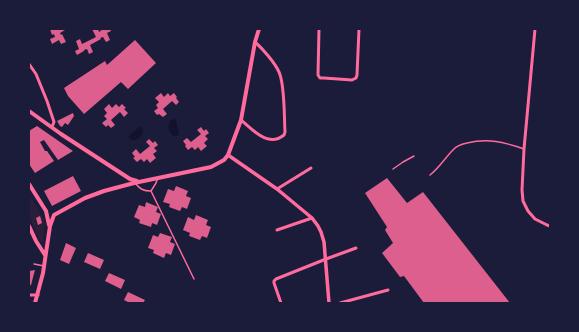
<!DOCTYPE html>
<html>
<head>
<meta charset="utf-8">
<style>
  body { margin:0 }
  #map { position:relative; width:579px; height:332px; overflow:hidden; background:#1b1b3a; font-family:Barlow,sans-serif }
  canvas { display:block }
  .frame { position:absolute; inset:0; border:30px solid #1b1b3a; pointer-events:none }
</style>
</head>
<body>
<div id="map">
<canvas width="579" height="332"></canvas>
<div class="frame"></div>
</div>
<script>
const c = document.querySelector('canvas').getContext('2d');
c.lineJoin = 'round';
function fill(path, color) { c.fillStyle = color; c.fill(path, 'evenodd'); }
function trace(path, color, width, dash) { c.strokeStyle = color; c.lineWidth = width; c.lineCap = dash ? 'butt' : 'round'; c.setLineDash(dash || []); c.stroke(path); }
const green = new Path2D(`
  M29,194l15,26 1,4 -2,17 -1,1h-1c-11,-18 -12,-27 -12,-48z`);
const water = new Path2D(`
  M176,119l3,16 -5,1c-6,-3 -7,-10 -3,-16z
  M140,126l3,3c0,7 -5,12 -12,11l-3,-3z`);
const building = new Path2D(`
  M50,29h14l1,1 -5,3 1,2 1,-1 4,8 -5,2 -2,-4 -7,4 -2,-5 5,-2 -1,-3 -2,1z
  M92,29h6l1,3 4,-3h7l1,2 -4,2 3,7 -4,2 -3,-5 -3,1 1,1 -11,6 3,7 -4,2 -2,-5 -3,1v1l-7,4 -2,-4 4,-2 -3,-8 4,-2 2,5 14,-7z
  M135,40l21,23 -28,26 -7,-7 -37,32 -16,-18 -4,-8 41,-27 2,4z
  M161,93l3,4 4,-4 2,3 4,-3 3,4 -1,1 3,4 -3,3 -4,-4 -9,8 4,5 -4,3 -4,-3 -2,1 -3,-4 4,-3 -2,-3 3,-3 -4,-4z
  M109,104l3,4 4,-4 3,3 3,-3 4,4 -2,1 4,4 -4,4 -4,-5 -9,8 4,5 -4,3 -3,-3 -2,2 -4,-4 5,-4 -3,-3 3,-3 -3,-4z
  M73,113l1,3 -6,9 -3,-2 -3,4 -2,-1 -3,-5z
  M37,126l36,25 -15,9 -14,-20 -4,2 5,9h2l7,10 -19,12 -6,-9v-30l1,-1 -1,-2z
  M201,127l3,4 2,-2 3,4 -4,3 3,3 -4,4 3,3 -6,5 -3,-4 -3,3 -3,-3 -4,3 -3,-4 1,-1 -3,-4 4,-3 4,4 10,-8 -4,-4z
  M149,139l4,4 2,-2 3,4 -4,3 3,3 -4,3 3,4 -6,5 -3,-4 -3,3 -3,-3 -4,3 -4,-4 2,-1 -3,-4 4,-4 4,5 10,-8 -4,-4z
  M73,176l8,15 -29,15 -8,-15z
  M387,178l20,25 16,-11 87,111h-86l-20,-27 -4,1 -18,-24 11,-10 -8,-13 2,-3 -22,-34z
  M176,186l12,5 -2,5 5,2 -4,11 -5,-2 -2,4 -11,-4 1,-3 -7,-2 5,-13 6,2z
  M146,202l12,5 -2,5 5,2 -4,11 -5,-2 -1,4 -12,-4 1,-3 -6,-3 5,-12 6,2z
  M196,215l12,5 -2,5 5,2 -4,11 -5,-2 -2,4 -11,-4 1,-3 -7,-3 5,-13 6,3z
  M40,216l2,7 -4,2 -2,-7z
  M160,233l12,4 -2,5 5,2 -4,11 -5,-2 -2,5 -11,-5 1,-3 -6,-2 5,-13 5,2z
  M66,243l10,5 -7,16 -9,-4z
  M88,253l16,7 -4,9 -16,-7z
  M35,270l-4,15 -2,1v-15z
  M109,273l16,7 -4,9 -16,-8z
  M128,292l17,8 -2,3h-13l-6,-3z`);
const service = new Path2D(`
  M393,169l10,-7 11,-6
  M430,175c9,-7 15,-17 23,-25 3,-4 9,-6 14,-7 21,-5 37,-1 57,6
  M135,183c5,6 8,8 16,8l5,-8 1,-3
  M151,191l43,88
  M34,264l10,2`);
const minor = new Path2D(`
  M319,29l-1,46 2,3h4l28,2 4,-2 1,-3 2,-46
  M535,29l-11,120 -2,41 1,11 5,10 7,8 12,6 3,1
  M29,64l7,10 11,27 7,21 -2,5
  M241,120c12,10 27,28 43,15l1,-3c-1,-16 0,-47 -6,-60 -4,-9 -16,-23 -24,-30
  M277,189l34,-21
  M277,230l35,-12
  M29,295h9
  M281,303l-7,-20v-2l2,-2 50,-20 30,-11
  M340,303l48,-13`);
const tertiary = new Path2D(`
  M228,155l49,34 35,29 6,8 3,6 3,10 5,61`);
const secondary = new Path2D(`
  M29,111l32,23 69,45 7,2
  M29,184l17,27 3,14
  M29,226l7,15 9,14
  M35,303l8,-30 7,-47 4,-11 31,-17 19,-7 30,-8 77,-16 13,-7 4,-5 13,-35 14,-78 4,-13`);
fill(green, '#2a1e3b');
fill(water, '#12122b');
fill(building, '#dd5f8e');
trace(service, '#ff6b9d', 1.5);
trace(minor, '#ff6b9d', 3);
trace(tertiary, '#ff6b9d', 3.5);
trace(secondary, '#ff6b9d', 4);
</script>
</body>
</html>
